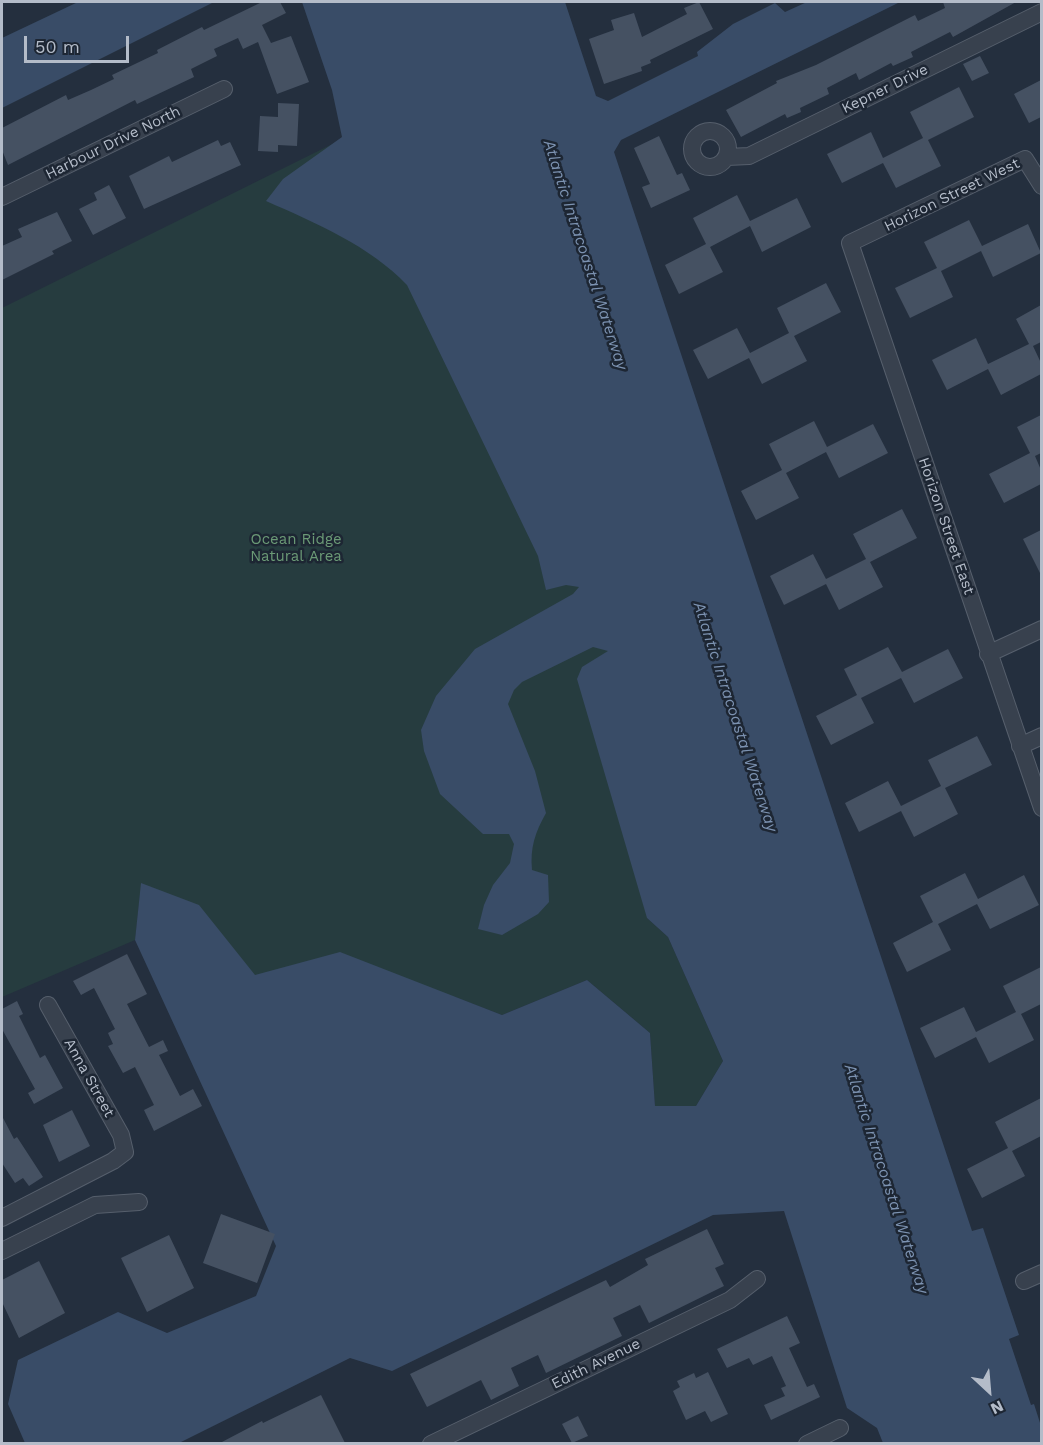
<!DOCTYPE html>
<html>
<head>
<meta charset="utf-8">
<style>
  body { margin:0 }
  #map { position:relative; width:1043px; height:1445px; overflow:hidden; background:#242f3e; font-family:"Work Sans",sans-serif }
  canvas { display:block }
  .frame { position:absolute; inset:0; border:3px solid #b4bcc9; pointer-events:none }
  .north { position:absolute; left:959px; top:1361px; width:60px; height:60px; -webkit-text-stroke:4px #1d2633; paint-order:stroke; rotate:154deg; font-size:16px; font-weight:700; line-height:24px; text-align:center; color:#b4bcc9 }
  .north::after { content:''; display:block; margin:auto; width:21px; height:27px; background:#b4bcc9; clip-path:polygon(50% 0,100% 100%,50% 72%,0 100%) }
  .scale { position:absolute; left:24px; top:36px; width:105px; height:27px; box-sizing:border-box; border:3px solid #b4bcc9; border-top:0; padding-left:8px; font-size:18px; line-height:21px; white-space:nowrap; color:#b4bcc9; -webkit-text-stroke:4px #1d2633; paint-order:stroke }
</style>
</head>
<body>
<div id="map">
<canvas width="1043" height="1445"></canvas>
<div class="frame"></div>
<div class="north">N</div>
<div class="scale">50 m</div>
</div>
<script>
const c = document.querySelector('canvas').getContext('2d');
c.lineJoin = 'round';
function fill(path, color) { c.fillStyle = color; c.fill(path, 'evenodd'); }
function trace(path, color, width, dash) { c.strokeStyle = color; c.lineWidth = width; c.lineCap = dash ? 'butt' : 'round'; c.setLineDash(dash || []); c.stroke(path); }
function write(font, color, halo, rows, align = 'center') {
  c.font = font + ' "Work Sans",sans-serif'; c.lineWidth = 5; c.setLineDash([]); c.textBaseline = 'middle'; c.strokeStyle = halo; c.fillStyle = color; for (const [text, x, y, turn = 0] of rows) {
    c.save(); c.translate(x, y); c.rotate((+turn || 0) * Math.PI / 180); c.textAlign = isNaN(turn) ? turn : align; if (halo) c.strokeText(text, 0, 0); c.fillText(text, 0, 0); c.restore();
  }
}
const green = new Path2D(`
  M437,92l289,771 -79,55 21,19 55,124 -27,45h-41l-5,-73 -63,-53 -85,35 -47,-18 -211,105 -104,-208 -5,46 -133,57v-689z`);
const water = new Path2D(`
  M78,2h136l-212,106v-70z
  M302,2h263l31,94 12,5 90,-45 -1,-4 36,-28 42,-21 10,9 22,-10h93l-279,138 -7,12 358,1079 11,-3 36,107 -10,4 22,66 3,-1 7,22v17h-158l-6,-15 -30,-20 -63,-197 -71,4 -321,156 -42,-13 -171,85h-154l-17,-39 10,-44 100,-48 49,21 89,-37 20,-50 -141,-306 6,-57 58,22 56,70 85,-23 162,63 85,-35 63,53 5,73h41l27,-45 -55,-124 -21,-19 -70,-239 5,-12 26,-16 -15,-4 -71,35 -8,8 -6,14 27,67 11,42c-11,20 -16,34 -14,57l16,5 1,27 -11,12 -36,21 -24,-6 6,-24 9,-20 17,-22 4,-19 -5,-10h-26l-43,-40 -16,-43 -3,-21 15,-34 39,-47 98,-55 6,-7 -13,-2 -20,5 -8,-34 -131,-271c-37,-39 -91,-62 -141,-84l17,-22 59,-42 -10,-47z`);
const building = new Path2D(`
  M262,2h18l6,11 -24,12 9,18 20,-7 18,46 -32,12 -19,-52 -15,7 -5,-11 -24,11 3,7 -26,13 3,8 -57,27 -2,-4 -127,65 -6,-15v-22l64,-33 2,5 23,-10 23,-11 -2,-4 46,-22 -1,-3 45,-23 2,3z
  M699,2l14,27 -63,31 1,3 -10,4 1,4 -38,13 -15,-45 25,-9 -3,-10 23,-7 8,24 45,-23 -3,-6z
  M943,2h73l-63,35 -3,-5 -39,20 2,5 -20,9 -2,-3 -32,17 -3,-7 -29,15 2,6 -29,14 1,4 -14,6 -2,-4 -44,23 -15,-27 51,-27 -1,-2 40,-16 99,-50 3,6 27,-13z
  M980,56l9,17 -17,8 -9,-17z
  M1041,80v37l-12,6 -15,-29z
  M959,87l15,30 -46,23 13,26 -45,22 -13,-25 -41,20 -15,-29 44,-22 12,26 40,-20 -13,-26z
  M278,103l21,1 -2,42 -19,-1v7l-20,-1 2,-35 18,1z
  M659,136l18,39 5,-2 8,17 -39,18 -9,-21 8,-3 -16,-36z
  M218,140l3,6 9,-4 11,23 -97,44 -15,-33 40,-20 3,6z
  M109,185l17,33 -33,17 -14,-26 18,-9 -3,-7z
  M737,195l13,26 47,-23 14,29 -49,25 -12,-26 -40,21 13,25 -44,22 -14,-29 41,-21 -13,-26z
  M57,212l15,29 -20,10 2,3 -52,26v-34l20,-9 -4,-8z
  M969,220l13,26 46,-22 13,29 -48,24 -12,-26 -40,20 12,26 -43,21 -15,-30 42,-20 -13,-26z
  M826,283l15,29 -47,24 13,25 -45,23 -13,-26 -41,21 -15,-29 44,-22 13,25 39,-20 -12,-25z
  M1041,305v37l-8,4 8,17v11l-40,21 -13,-26 -41,21 -15,-30 44,-22 12,26 41,-20 -13,-25z
  M1041,415v38l-6,3 6,14v14l-37,19 -15,-29 41,-21 -13,-26z
  M814,421l13,26 46,-23 15,29 -49,25 -13,-26 -40,21 13,25 -43,22 -15,-29 41,-21 -13,-26z
  M902,509l15,29 -47,24 13,25 -44,23 -13,-26 -42,21 -14,-29 43,-22 13,25 40,-20 -13,-25z
  M1041,530v45l-18,-36z
  M888,647l14,25 46,-23 15,29 -49,25 -13,-25 -40,20 13,25 -43,22 -15,-29 41,-21 -13,-26z
  M977,736l15,29 -47,23 13,26 -44,23 -13,-26 -42,21 -14,-29 43,-22 13,25 40,-20 -13,-26z
  M965,873l13,26 46,-24 15,30 -49,24 -13,-25 -39,20 13,26 -44,22 -14,-29 40,-21 -13,-26z
  M127,954l20,40 -20,10 22,43 14,-7 5,11 -9,4 21,41 13,-7 9,17 -48,25 -10,-21 10,-5 -19,-38 -12,6 -15,-27 5,-2 -5,-11 7,-4 -21,-41 -13,7 -8,-14z
  M1041,967v37l-20,10 13,26 -45,23 -13,-26 -41,21 -15,-30 44,-21 12,25 40,-20 -13,-26z
  M17,1001l6,13 -4,2 21,42 5,-3 18,33 -29,16 -6,-11 7,-4 -33,-60v-20z
  M1041,1098v38l-29,15 13,25 -43,22 -15,-29 41,-21 -13,-26z
  M72,1110l18,36 -31,16 -16,-37z
  M2,1116l12,23 3,-2 26,40 -14,9 -6,-8 -8,5 -13,-20z
  M221,1214l54,20 -18,49 -54,-20z
  M707,1229l17,35 -9,4 9,18 -75,37 -9,-18 -27,13 9,18 -76,37 -8,-18 -27,13 8,18 -28,14 -10,-20 -54,27 -17,-33 196,-94 4,7 38,-22 -3,-6z
  M169,1235l25,53 -47,24 -26,-54z
  M39,1261l26,52 -46,25 -17,-36v-22z
  M787,1316l13,27 -11,5 18,39 7,-3 6,13 -49,23 -7,-15 21,-9 -4,-8 5,-2 -14,-30 -19,9 -4,-7 -22,10 -10,-19z
  M708,1372l20,42 -17,8 -6,-11 -19,9 -13,-29 7,-4 -3,-6 17,-8 2,5z
  M321,1395l24,48h-125l42,-22 1,2z
  M578,1416l10,20 -16,7 -10,-19z`);
const street = new Path2D(`
  M692 149a18 18 0 1 1 36 0a18 18 0 1 1-36 0Z
  M727,157l22,-1 293,-144
  M1042,186l-17,-27 -175,84 192,565
  M2,197l222,-108
  M988,654l54,-25
  M1020,746l22,-10
  M2,1218l111,-57 12,-9 -4,-17 -73,-130
  M2,1251l93,-46 44,-3
  M1024,1281l18,-8
  M431,1444l299,-144 27,-21
  M807,1444l33,-16`);
const streetNames = [
  ["Kepner Drive",885,89,-26],
  ["Harbour Drive North",113,143,-26],
  ["Horizon Street West",952,195,-26],
  ["Horizon Street East",946,526,71],
  ["Anna Street",89,1078,61],
  ["Edith Avenue",596,1364,-26]
];
const parkNames = [
  ["Ocean Ridge",296,540],
  ["Natural Area",296,557]
];
const waterNames = [
  ["Atlantic Intracoastal Waterway",585,255,72],
  ["Atlantic Intracoastal Waterway",735,717,72],
  ["Atlantic Intracoastal Waterway",886,1179,72]
];
fill(green, '#263c3f');
fill(water, '#394c67');
fill(building, '#455162');
trace(street, '#565f6c', 18);
trace(street, '#38414e', 16);
write('15px', '#b4bcc9', '#1d2633', streetNames);
write('15px', '#6b9a76', '#1d2633', parkNames);
write('italic 16px', '#7c92b1', '#1d2633', waterNames);
</script>
</body>
</html>
